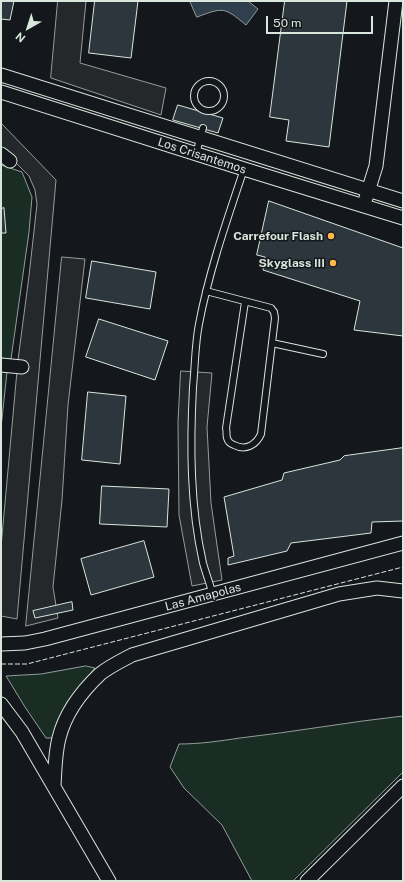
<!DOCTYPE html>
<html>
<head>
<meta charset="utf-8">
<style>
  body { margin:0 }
  #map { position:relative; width:404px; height:882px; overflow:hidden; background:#14181c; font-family:"Public Sans",sans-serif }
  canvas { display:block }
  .frame { position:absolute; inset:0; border:2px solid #d8e6dc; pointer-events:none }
  .north { position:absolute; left:8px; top:8px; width:40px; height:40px; -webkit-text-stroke:3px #14181c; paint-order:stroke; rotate:219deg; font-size:11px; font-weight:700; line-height:16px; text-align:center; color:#d8e6dc }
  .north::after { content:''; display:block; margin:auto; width:14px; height:18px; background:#d8e6dc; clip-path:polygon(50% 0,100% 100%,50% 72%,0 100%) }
  .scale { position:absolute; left:266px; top:16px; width:107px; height:18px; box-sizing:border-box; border:2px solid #d8e6dc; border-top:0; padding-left:5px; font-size:12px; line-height:14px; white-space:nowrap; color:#d8e6dc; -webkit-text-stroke:3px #14181c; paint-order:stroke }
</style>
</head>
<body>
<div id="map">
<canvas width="404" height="882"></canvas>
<div class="frame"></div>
<div class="north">N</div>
<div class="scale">50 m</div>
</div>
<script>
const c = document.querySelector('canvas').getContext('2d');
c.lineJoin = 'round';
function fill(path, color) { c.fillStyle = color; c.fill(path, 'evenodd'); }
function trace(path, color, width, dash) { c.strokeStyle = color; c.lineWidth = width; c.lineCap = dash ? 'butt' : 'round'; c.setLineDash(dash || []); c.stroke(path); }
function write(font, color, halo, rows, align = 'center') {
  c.font = font + ' "Public Sans",sans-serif'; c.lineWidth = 3; c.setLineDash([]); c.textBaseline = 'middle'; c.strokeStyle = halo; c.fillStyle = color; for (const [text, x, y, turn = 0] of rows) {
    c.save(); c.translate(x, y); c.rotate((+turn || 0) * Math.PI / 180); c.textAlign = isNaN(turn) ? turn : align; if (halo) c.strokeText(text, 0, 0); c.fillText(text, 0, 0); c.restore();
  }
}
const green = new Path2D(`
  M1,165l21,7 10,25 -3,35 -18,127 -10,-1z
  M1,371l6,1 -6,56z
  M86,666l9,2 -27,33 -9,18 -4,19h-9l-21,-31 -19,-31 35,-2z
  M403,716v56l-110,109h-41l-30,-56 -38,-37 -14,-21 9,-23c21,0 41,-3 61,-6 54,-6 108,-16 163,-22z`);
const parking = new Path2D(`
  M58,1h28l-6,62 86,25 -5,27 -110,-37z
  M1,123l55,57 -39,439 -16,-3v-69l17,-187 11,-84 8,-72 -2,-14 -6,-14 -28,-28z
  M62,257l23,2 -17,146 -6,95 -9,87 5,31 -32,8z
  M181,371l31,2 -5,54 4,76 11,77 -30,6 -13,-71 -1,-93z`);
const water = new Path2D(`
  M190,1h58l10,8 -12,16c-22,-18 -22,-18 -49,-8z`);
const building = new Path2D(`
  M1,1h13l-4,19 -9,-1z
  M95,1h43l-7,57 -42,-5z
  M285,1h62l-18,146 -43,-6 3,-21 -19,-3z
  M178,105l45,13 -5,15 -45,-13z
  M269,201l134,47v88l-49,-6 6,-29 -97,-31 2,-13 -8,-2z
  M4,208l2,25h-5v-24z
  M92,261l64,11 -6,37 -64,-11z
  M99,319l69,22 -13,39 -69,-23z
  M88,392l38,4 -6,68 -38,-4z
  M403,448v73l-31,1 -1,11 -80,10 -4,8 -59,14v-7l6,-2 -10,-59 58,-17 2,-7 56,-13 4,-4z
  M102,486l67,3 -2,38 -67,-3z
  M144,541l10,36 -63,18 -10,-36z
  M72,602l1,8 -38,8 -2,-7z`);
const service = new Path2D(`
  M194 96a15 15 0 1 1 30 0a15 15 0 1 1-30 0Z
  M196,154l7,-26
  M206,291l65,17 3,4 1,6 -14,116c-5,11 -15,17 -27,11 -3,-1 -6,-3 -7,-7 -1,-3 0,-7 -1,-10l19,-126
  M272,343l51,11
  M213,595c-3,-11 -7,-21 -10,-32 -13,-57 -13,-118 -10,-176 2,-20 2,-43 6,-63 10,-53 28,-104 45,-155`);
const minor = new Path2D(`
  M1,75l402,126
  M1,92l243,77 159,49
  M1,154l9,7
  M366,198l10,-32 20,-165
  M1,365l21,2
  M1,644l24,-1 20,-4 358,-96
  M1,704l21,28 87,149
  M54,786c1,-16 1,-33 5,-48 6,-24 23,-47 41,-64 10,-8 21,-13 32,-19l207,-61 38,-6 26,3
  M307,881l96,-95`);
const fence = new Path2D(`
  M1,664h26l376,-97`);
const markers = [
  [331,236,4,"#ffb74d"],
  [333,263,4,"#ffb74d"]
];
const streetNames = [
  ["Los Crisantemos",202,156,18],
  ["Las Amapolas",203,597,-15]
];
const poiNames = [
  ["Carrefour Flash",323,236],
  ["Skyglass III",325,263]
];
fill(green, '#1a2d24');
trace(green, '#939e99', 1);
fill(parking, '#24282b');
trace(parking, '#939e99', 1);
fill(water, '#2f3f4d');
trace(water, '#939e99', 1);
fill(building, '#2c363c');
trace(building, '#d8e6dc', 1);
trace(service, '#d8e6dc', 8);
trace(minor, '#d8e6dc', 15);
trace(service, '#14181c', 6);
trace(minor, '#14181c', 13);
trace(fence, '#d8e6dc', 1, [5, 2]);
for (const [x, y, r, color] of markers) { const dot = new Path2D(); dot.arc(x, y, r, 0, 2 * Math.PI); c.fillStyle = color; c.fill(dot); trace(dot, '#14181c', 1.5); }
write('12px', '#d8e6dc', '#14181c', streetNames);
write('bold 12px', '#d8e6dc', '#14181c', poiNames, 'right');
</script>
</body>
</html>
